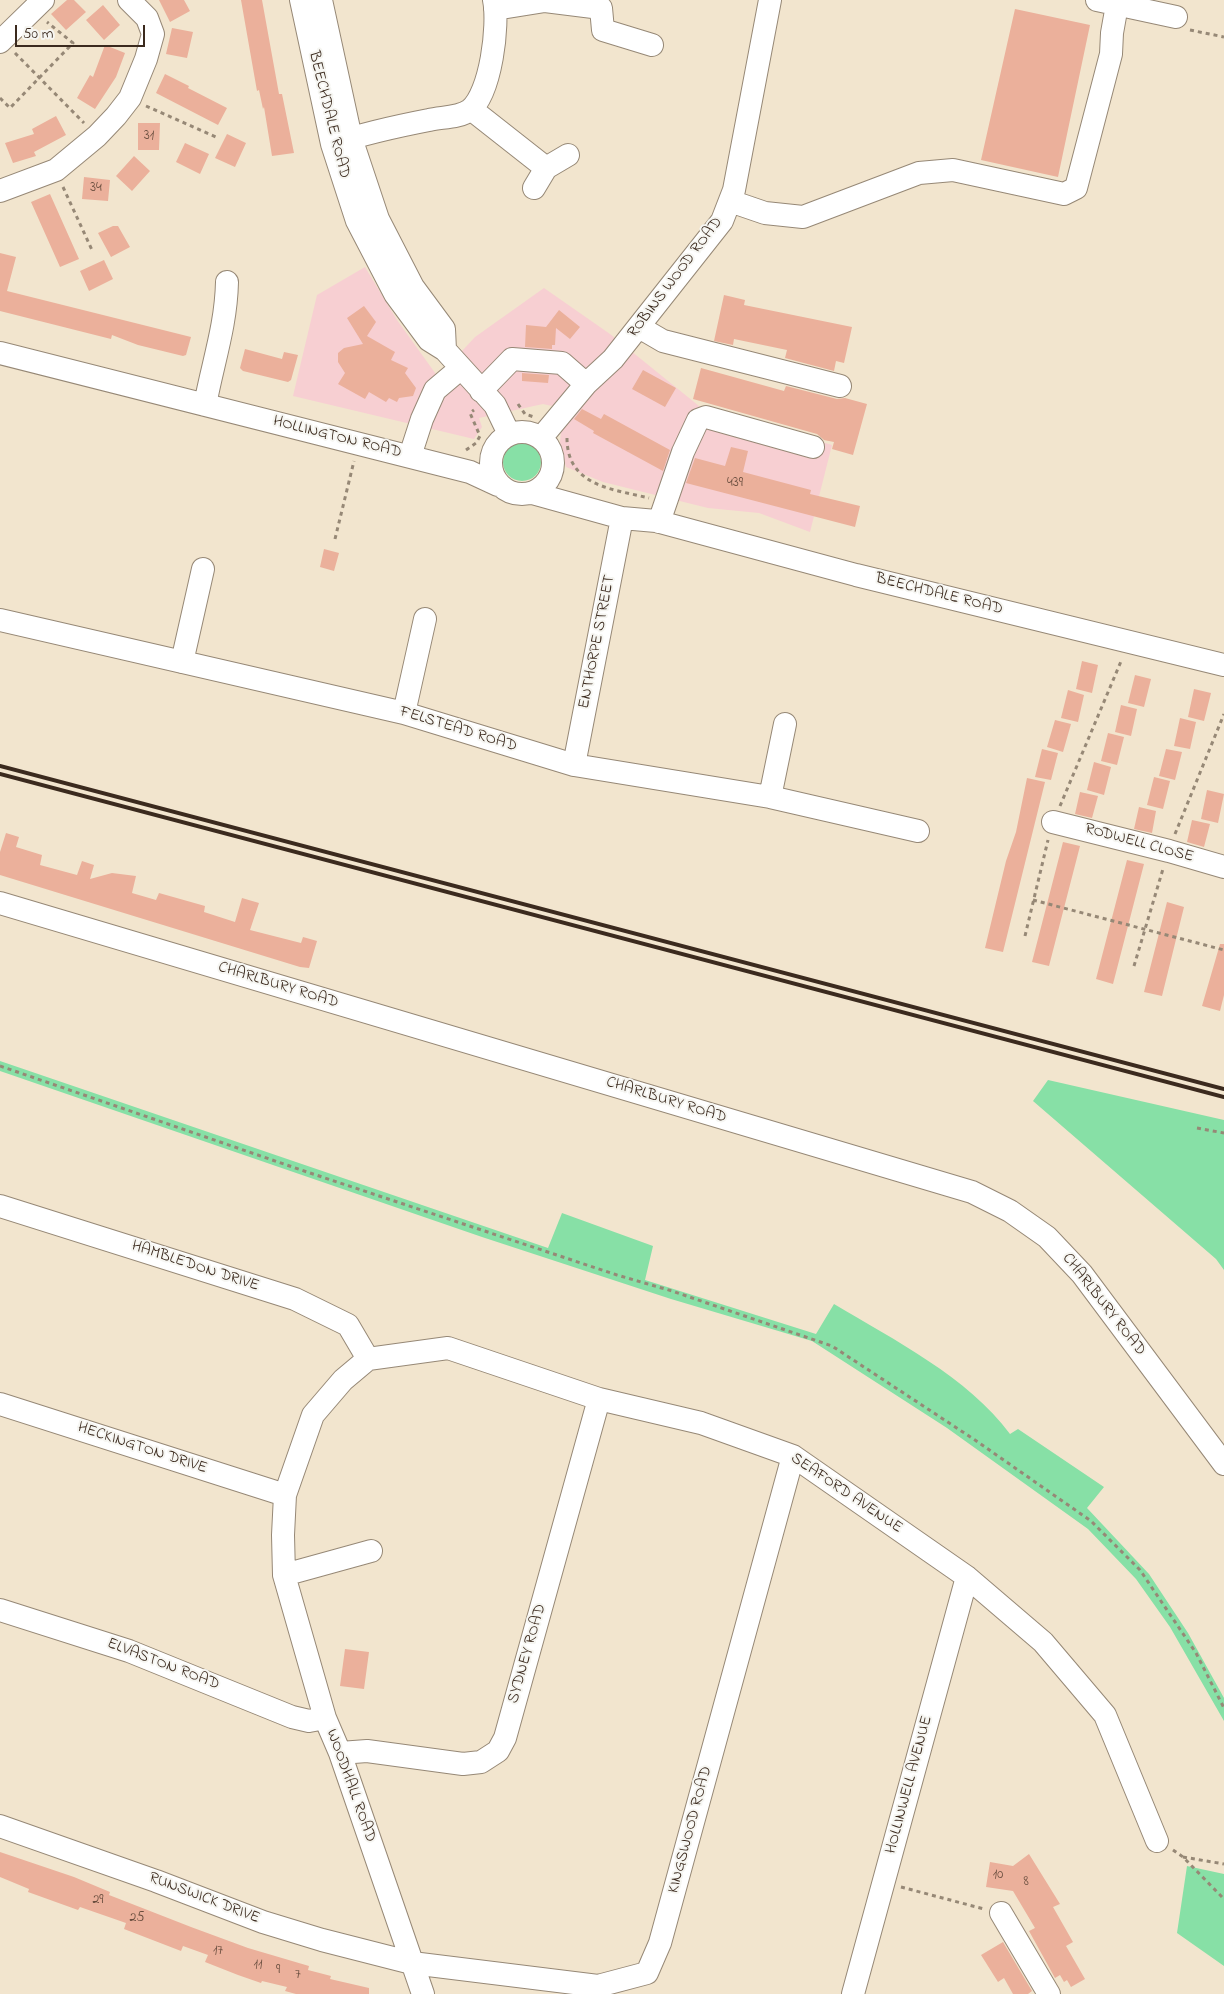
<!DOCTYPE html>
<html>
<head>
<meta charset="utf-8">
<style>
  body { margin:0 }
  #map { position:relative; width:1224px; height:1994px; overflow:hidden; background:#f2e5ce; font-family:"Indie Flower",sans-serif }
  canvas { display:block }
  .scale { position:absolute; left:15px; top:25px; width:130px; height:22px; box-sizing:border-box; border:2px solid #3b2a1e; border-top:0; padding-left:6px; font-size:15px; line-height:18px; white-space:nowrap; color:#3b2a1e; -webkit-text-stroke:4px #f6f6f2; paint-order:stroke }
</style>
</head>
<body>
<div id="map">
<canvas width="1224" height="1994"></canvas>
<div class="scale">50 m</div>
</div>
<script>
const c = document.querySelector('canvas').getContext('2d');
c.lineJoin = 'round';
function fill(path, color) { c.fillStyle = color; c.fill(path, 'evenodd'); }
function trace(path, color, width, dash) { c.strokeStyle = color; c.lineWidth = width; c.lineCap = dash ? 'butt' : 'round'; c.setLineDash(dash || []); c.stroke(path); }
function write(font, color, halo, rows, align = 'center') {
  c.font = font + ' "Indie Flower",sans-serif'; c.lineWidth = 4; c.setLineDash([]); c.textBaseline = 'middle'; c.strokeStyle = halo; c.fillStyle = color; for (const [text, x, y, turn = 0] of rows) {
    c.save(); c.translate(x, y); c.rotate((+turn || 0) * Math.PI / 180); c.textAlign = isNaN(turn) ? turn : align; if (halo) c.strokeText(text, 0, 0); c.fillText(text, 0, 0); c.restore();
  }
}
const built = new Path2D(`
  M365,267l32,53 41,57 37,-40 69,-49 66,46 89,72 133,39 -22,87 -51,-19 -51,-5 -105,-26 -37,-15 -6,-24 4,-50 -12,13 -9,-2 -64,14 3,9 -8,12 -181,-43 24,-101z`);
const green = new Path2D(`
  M503 462a19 19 0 1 1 38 0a19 19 0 1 1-38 0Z
  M0,1061l548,187 14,-35 91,33 -8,34 171,54 18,-30c60,36 134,73 176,130l8,-5 86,58 -17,21 62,66 39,59 36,65v23l-54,-94 -34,-48 -48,-50 -141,-101 -135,-87 -141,-42 -189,-62 -482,-166z
  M1048,1080l176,40v150l-8,-11 -183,-158z
  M1187,1866l37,8v92l-47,-33z`);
const building = new Path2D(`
  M67,0h7l12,12 -20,18 -15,-16z
  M159,0h25l6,11 -20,11z
  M241,0h21l17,94h3l12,59 -22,3 -8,-49 -1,2 -4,-19 -2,1z
  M103,5l17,20 -16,15 -18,-20z
  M1015,9l75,16 -32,152 -77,-17z
  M172,28l21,4 -6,26 -21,-4z
  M105,45l20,8 -9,24 -21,32 -18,-11 13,-23 3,2z
  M165,74l24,12 -1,2 39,20 -9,17 -62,-32z
  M56,116l10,19 -32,17 2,4 -23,7 -8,-20 29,-9 -2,-5z
  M138,123h22l-1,27h-21z
  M227,134l19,9 -11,24 -20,-9z
  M185,143l24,11 -9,20 -24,-12z
  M134,156l16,15 -18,20 -16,-15z
  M84,177l26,3 -2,21 -26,-2z
  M50,194l29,65 -19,8 -29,-65z
  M113,226h5l12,21 -19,10 -13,-24z
  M0,253l16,4 -9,34 184,46 -5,18 -3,1 -45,-11 -26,-10 -1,4 -111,-28z
  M104,260l9,19 -24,12 -9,-20z
  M724,295l21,5 -1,5 108,22 -8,36 -8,-2 -2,10 -49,-13 2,-8 -53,-11 -1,6 -19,-4z
  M364,306l12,16 -9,14 28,16 -4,8 17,8 -3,5 11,15 -3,8 -14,2 -2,4 -8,-4 -3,4 -17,-10 -4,7 -27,-15 7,-11 -7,-11v-9l6,-5 19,-4 -16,-26z
  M559,310l21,17 -10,12 -14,-11 -1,17h-3v4l-27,-2 1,-22 20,2z
  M245,349l37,10 2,-7 14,3 -7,25 -3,2 -45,-11 -3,-3z
  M701,368l83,23 2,-5 51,13 8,-1 22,6 -14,51 -21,-6 2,-7 -10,-2 -7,-6 -124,-35z
  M643,370l33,18 -11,19 -33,-18z
  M522,373l27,2 -1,8 -26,-2z
  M582,409l19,10 3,-5 66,36 -7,21 -70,-38 1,-2 -20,-12z
  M731,447l17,4 -5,21 68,18 -1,4 50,12 -5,21 -169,-44 9,-25 30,8z
  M324,549l15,4 -5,18 -14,-4z
  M1082,661l16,4 -6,28 -16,-4z
  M1135,675l16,4 -7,28 -16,-4z
  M1194,689l17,4 -7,28 -16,-4z
  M1068,690l16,5 -6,27 -17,-4z
  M1121,705l16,4 -6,27 -16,-4z
  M1180,718l16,4 -6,27 -16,-3z
  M1055,720l16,4 -8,28 -16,-5z
  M1108,733l16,4 -7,28 -16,-4z
  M1042,749l16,4 -7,27 -16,-3z
  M1166,749l16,3 -7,28 -16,-4z
  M1094,762l17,5 -7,28 -17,-5z
  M1154,777l16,4 -7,28 -16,-4z
  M1027,778l18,4 -42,170 -18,-4 21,-87 10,-29z
  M1207,790l17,4 -6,29 -17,-4z
  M1080,792l18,4 -6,22 -17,-4z
  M1139,807l17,4 -4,22 -18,-4z
  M1192,820l18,4 -6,23 -17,-5z
  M6,833l13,4 -3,10 26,8 -2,10 37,10 5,-14 12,4 -4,14 22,-6 24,3 -4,17 24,7 3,-7 46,13 -1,6 31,10 7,-24 17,5 -9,27 51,13 2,-6 14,4 -8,27 -9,-1 -300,-92v-23z
  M1063,842l17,4 -31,120 -17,-4z
  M1127,860l17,4 -31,120 -17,-5z
  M1167,902l17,5 -22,89 -18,-4z
  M1220,944h4v51l-4,16 -18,-5z
  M345,1649l24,3 -5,37 -24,-3z
  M0,1852l74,25 36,15 -1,3 82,32 57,21 61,18 -1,4 23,6 -1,3 39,9v6h-73l-11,-3 2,-4 -25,-6 -1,2 -23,-8 -33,-13 3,-7 -25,-9 -2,5 -57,-22 2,-6 -46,-16 -2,3 -50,-18 1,-3 -29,-12z
  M1029,1854l31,50 -7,3 20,35 -7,4 19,33 -14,8 -4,-7 -3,2 -4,-7 -5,3 -26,-47 6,-3 -22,-37 -27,-4 4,-25 23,4z
  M1003,1942l29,49 -4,3h-15l-9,-16 -6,4 -17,-27z`);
const path = new Path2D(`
  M1190,30l34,7
  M15,53l69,70
  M0,98l10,10 63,-65 -26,-21
  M146,106l70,31
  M63,187l29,63
  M518,404l7,10 9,3
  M567,438c0,48 45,51 82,60
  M466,450l10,-7 4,-7 -10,-23 4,-3
  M335,539l19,-78
  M1060,806l62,-147
  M1175,834l49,-120
  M1033,900l191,50
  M1025,936l23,-96
  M1134,966l29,-97
  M0,1066l307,106 310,103 55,16 160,55 143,94 116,81 49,49 56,83 28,55
  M1197,1128l27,5
  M1173,1850l10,7 41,42
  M1183,1857l41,7
  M901,1887l83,22`);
const minor = new Path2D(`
  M301,0l31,144 25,77 38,73 34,46 16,10 50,55 14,29
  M321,0l30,138 27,81 35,68 31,42 1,21
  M1097,0l79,17
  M495,9l50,-8 56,7 2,22 49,15
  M0,42l43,-42
  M471,109l75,59
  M336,143c30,-10 62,-17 93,-23 13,-3 30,-2 41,-10 21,-17 29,-85 24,-110
  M534,188l12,-20 22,-13
  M0,191l56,-21 41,-34 19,-20 14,-18 16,-39 7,-25 -6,-16 -18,-18
  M730,201l35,12 38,4 116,-44 34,-3 111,24 12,-6 35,-134 1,-21 5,-28
  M639,327l24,14 177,45
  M0,353l470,119 28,13
  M481,391l31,-32 50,4 24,21
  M205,405c8,-43 21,-79 22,-123
  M491 463a31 31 0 1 1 62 0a31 31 0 1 1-62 0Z
  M541,438l45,-54 27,-25 109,-138 12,-31 36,-190
  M410,456l12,-37 13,-29 26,-22
  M532,493l90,25 34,3 200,54 368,90
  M659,522l24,-70 15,-32 8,-3 107,30
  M0,620l404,93 170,52 196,32 148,34
  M182,662l21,-93
  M404,713l21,-94
  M574,765l48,-247
  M770,797l15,-73
  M1053,822l116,29 55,16
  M0,903l972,289 38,19 37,26 35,37 142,190
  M0,1206l295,93 53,26 20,34
  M368,1359l80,-11 151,51 102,24 92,33 174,121 76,65 62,73 52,126
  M368,1359l-25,21 -30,35 -28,80 -2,40 1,40 41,143 15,35 83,241
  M0,1404l285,91
  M284,1575l87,-24
  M0,1610l129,41 163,66 17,4 16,-3
  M340,1753l27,-2 96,13 18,-2 17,-11 7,-13 94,-339
  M0,1826l156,55 107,41 59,18 90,23 186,23 49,-13 13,-30 133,-487
  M1001,1913l48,81
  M853,1994l114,-417`);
const rail = new Path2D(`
  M0,766l1224,323
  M0,774l1224,323`);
const numberNames = [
  ["31",149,137],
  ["34",96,189],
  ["439",735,484],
  ["10",998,1876],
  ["8",1026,1883],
  ["29",98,1901],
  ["25",137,1919],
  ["17",218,1952],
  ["11",258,1966],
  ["9",278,1971],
  ["7",298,1976]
];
const streetNames = [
  ["BEECHDALE ROAD",328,115,76],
  ["ROBINS WOOD ROAD",676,278,-53],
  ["HOLLINGTON ROAD",337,438,14],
  ["BEECHDALE ROAD",939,595,14],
  ["ENTHORPE STREET",598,642,-79],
  ["FELSTEAD ROAD",458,730,17],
  ["RODWELL CLOSE",1139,844,15],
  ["CHARLBURY ROAD",278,986,17],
  ["CHARLBURY ROAD",666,1101,17],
  ["HAMBLEDON DRIVE",195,1267,18],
  ["CHARLBURY ROAD",1103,1305,52],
  ["HECKINGTON DRIVE",142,1449,18],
  ["SEAFORD AVENUE",846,1494,34],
  ["SYDNEY ROAD",528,1654,-74],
  ["ELVASTON ROAD",163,1665,21],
  ["HOLLINWELL AVENUE",910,1785,-75],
  ["WOODHALL ROAD",350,1786,70],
  ["KINGSWOOD ROAD",691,1830,-75],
  ["RUNSWICK DRIVE",204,1899,21]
];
fill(built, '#f7cfd2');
fill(green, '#87e0a6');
fill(building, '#ebb09b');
trace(minor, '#968876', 24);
trace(path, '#968876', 3, [4, 4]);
trace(minor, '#fff', 22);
trace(rail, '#3b2a1e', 4);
write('14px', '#674c3d', null, numberNames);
write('16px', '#3b2a1e', '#f6f6f2', streetNames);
</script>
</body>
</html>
